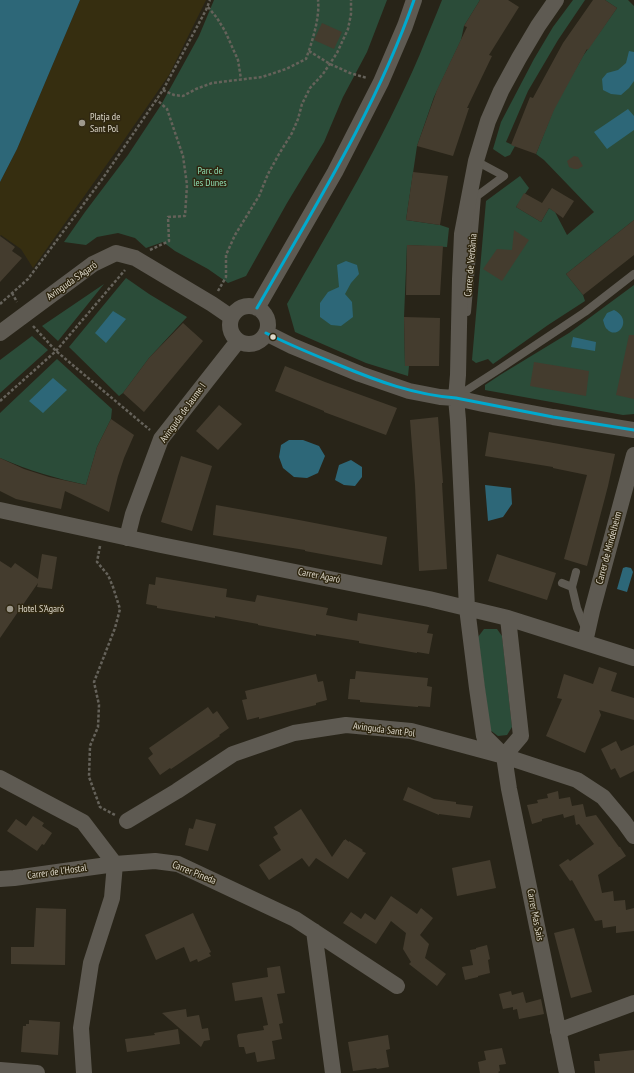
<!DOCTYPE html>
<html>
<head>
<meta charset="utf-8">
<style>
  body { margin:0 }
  canvas { display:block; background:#282418 }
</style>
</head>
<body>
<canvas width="634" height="1073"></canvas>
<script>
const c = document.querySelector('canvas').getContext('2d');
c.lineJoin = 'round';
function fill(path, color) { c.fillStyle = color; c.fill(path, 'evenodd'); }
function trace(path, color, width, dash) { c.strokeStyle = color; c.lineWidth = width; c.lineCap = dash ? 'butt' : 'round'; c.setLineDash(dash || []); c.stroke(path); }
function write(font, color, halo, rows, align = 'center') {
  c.font = font + ' "PT Sans Narrow",sans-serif'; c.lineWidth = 3; c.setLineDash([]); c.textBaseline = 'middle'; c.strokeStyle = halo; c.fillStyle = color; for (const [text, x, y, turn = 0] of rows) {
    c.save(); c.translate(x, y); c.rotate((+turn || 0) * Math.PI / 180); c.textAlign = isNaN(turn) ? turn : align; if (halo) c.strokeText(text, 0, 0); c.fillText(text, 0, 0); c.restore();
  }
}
const green = new Path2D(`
  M214,0h173l-20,52 -24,45 -19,45 -37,61 -41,73 -18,7 -20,-14 -33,-18 -12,-9 -17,6 -11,-10 -17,-5 -21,4 -11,8 -22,-3 21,-30 43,-57 33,-50 38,-69z
  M442,0h38l-16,26 -3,14 -27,57 -17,49 -11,74 34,5 9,3 -2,19 -40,-2 -3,72 1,49h4l-1,10 -42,-13 -71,-31 -8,-28c47,-82 96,-163 133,-250 7,-18 15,-36 22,-54z
  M573,0h12l-27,40 -30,51 -22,51 9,4 -5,9 -5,2 -12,-8 8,-27 33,-63 19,-32z
  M605,0h23l6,6v214l-68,54 17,21 2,6 -37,24 -55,39 -5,-5 -12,4 -4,-3 14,-159 34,-25 9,12 -13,19 25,15 8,-14 6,4 12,23 27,-23 -50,-52 -8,-6 19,-48 28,-50 34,-48z
  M126,278l23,16 38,23 -38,41 -26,35 -4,3 -50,-49z
  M104,284l-46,57 -16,-15z
  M634,285v129l-11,1 -138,-25v-5l15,-10 69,-42z
  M32,336l16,14 -48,43v-33z
  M57,359l55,50 -1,10 -14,28 -11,38c-31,-7 -56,-14 -86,-27v-45z
  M484,629h13l5,7 10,91 -5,8 -9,1 -8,-6 -12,-93z`);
const sand = new Path2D(`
  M80,0h126l-37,75 -52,75 -84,118 -12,-19 -20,-14 -1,1v-54l17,-33z`);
const water = new Path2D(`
  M0,0h80l-63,149 -17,33z
  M629,51l5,1v29l-5,7 -8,7 -10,-1 -8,-4 -1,-11 5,-6 11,-3 8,-7z
  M628,109l6,7v14l-27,19 -13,-17z
  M346,261l11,4 2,9 -8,9 -6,11 7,8 1,15 -12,9 -10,-1 -11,-8v-14l8,-11 11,-5 -2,-22z
  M614,310c20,10 3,31 -7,19 -2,-1 -3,-6 -4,-9l4,-7z
  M113,311l13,8 -20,24 -11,-10z
  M573,337l23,5 -1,9 -24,-4z
  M53,378l14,12 -24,23 -14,-12z
  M289,440h14l16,6 6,10 -7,17 -11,5 -13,-1 -11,-9 -4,-11 2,-12z
  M351,460l11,7v10l-7,9 -11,-1 -9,-5 4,-15z
  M485,485l26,3 1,16 -9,13 -15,4z
  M626,567l5,1 2,4 -6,20 -10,-3 6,-21z`);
const building = new Path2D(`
  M480,0h28l11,7 -30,48 3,1 -25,52h2l-16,48 -36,-10 20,-56 30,-63 -3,-1z
  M593,0h12l12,8 -29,42 -1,-1 -33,61 -18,44 -25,-9 19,-48 3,1 30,-55z
  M322,23l20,9 -8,17 -20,-9z
  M574,156l4,1 5,9 -5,3h-4l-5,-2 -2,-6z
  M413,172l35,4 -8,49 -34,-5z
  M552,188l22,13 -11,17 -14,-10 -8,14 -25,-15 8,-14 18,10z
  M634,220v35l-51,40 -17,-21z
  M514,230l15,10 -27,41 -19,-12 14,-20 15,1z
  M0,236l15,11 -3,4 10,7 -22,24z
  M407,245l36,1 -3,49h-34z
  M404,317l36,1 -1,48h-34z
  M183,323l20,18 -59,71 -21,-19 26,-35z
  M629,335h5v64l-18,-4z
  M534,362l55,9 -3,25 -56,-10z
  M285,366l40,16 72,26 -11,27 -62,-23v-1l-49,-20z
  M219,405l23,19 -24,26 -22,-19z
  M438,417l5,66h-1l5,86 -28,2 -4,-86 -5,-65z
  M111,419l23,16 -10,23 -6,18 -9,36 -44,-21 -4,18 -45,-10 -16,-8v-33l24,11 25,8 37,8 11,-38z
  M489,432l59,10 67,12 -7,32 -21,80 -23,-7 23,-84 -34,-7v-1l-68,-11z
  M181,456l31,10 -20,65 -31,-9z
  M216,505l83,15 88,17 -5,28 -77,-14v-1l-92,-15z
  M42,554l15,3 -5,32 -15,-2 1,-4 -38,55v-77l11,7 4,-5 23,16z
  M497,554l59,19 -9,27 -59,-19z
  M156,577l71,12 -1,8 29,5 2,-7 71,13 -2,7 25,5 6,1 1,-8 71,12 -2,8 6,1 -4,20 -12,-2v1l-58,-10v-2l-31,-5 -12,-2v2l-58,-11v-1l-22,-4 -21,-4v2l-58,-10v-2l-11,-2 3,-20 6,1z
  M599,667l18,6 -6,18 23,7v22l-35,-10 2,5 -16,38 -39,-17 16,-37 -5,-1 7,-24 29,10z
  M356,671l72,7 -1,8 5,1 -2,20 -12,-1v1l-58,-5v-2l-12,-1 2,-20h5z
  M316,674l2,8 5,-1 4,19 -11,3v2l-57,14v-2l-12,3 -5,-20 5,-1 -2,-8z
  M208,707l5,7 4,-3 12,17 -10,7 1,1 -49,33 -1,-1 -10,7 -12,-17 5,-4 -4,-6z
  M616,741l5,10 13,-6v26l-14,7 -5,-10 -4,2 -10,-21z
  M408,787l26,12 22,3v2l17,2 -3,12 -31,-4v1l-36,-15z
  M558,791l1,8 11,-2 2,9 11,-2 3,13 10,-2 23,32h1l6,9 -28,19 4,18 11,-2 1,10 11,-1 1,10 8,-2v23l-18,2v-7l-13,2 -1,-8 -7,1 -23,-41 -2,1 -11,-16 9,-6 2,2 24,-17 -15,-20 -3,1 -2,-11v1l-10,3 -1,-4 -21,5v2l-10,3 -5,-19 11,-2 -1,-3 11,-2 -1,-4z
  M301,809l31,48 12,-17h1v-1l4,3v-1l14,9 -1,1 4,2 -18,26 -32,-21 -7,9 -7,-9 -33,22 -10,-15 22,-15 -8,-13 5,-3 -4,-7z
  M33,816l11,7 -2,3 10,7 -8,12 -2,-1 -5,7 -30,-20 9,-12 10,7z
  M196,819l20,5 -8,27 -23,-6 4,-17 4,1z
  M490,860l6,28 -39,8 -5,-28z
  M391,896l26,18 4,-6 12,10 -13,17 9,9 -4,14 21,16 -9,12 -28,-22 2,-2 -8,-13 3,-16 -15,-12 -15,23 -33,-21 8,-11 10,7 4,-6 10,7z
  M36,908l30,1 -1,56 -54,-1v-17h23z
  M193,913l18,39 -2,1 2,3 -13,6 -1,-3 -7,3 -6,-15 -28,13 -11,-25z
  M574,928l18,64 -21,6 -17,-65z
  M487,945l3,14 -2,1 2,13 -12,3v1l-13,3 -3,-13 11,-2 -3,-15 6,-1v-1z
  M280,966l5,27 -8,1 6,29 -4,1 3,15 -10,2 3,18 -18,3 -2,-10 -9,2 -2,-7h-5l-2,-11 1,-2 26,-4 -1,-4 5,-1 -6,-28 -27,4 -3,-18 36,-6 -1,-9z
  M511,991l1,4 11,-3 3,11 15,-4 3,15 -25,5 -2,-10 -4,1v-3l-10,2 -4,-15z
  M186,1009l1,8 12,-2 3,14 6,-1 2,12 -6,1 -3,6 -39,-34z
  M29,1020l31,2 -2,33 -37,-3 2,-26h3v-2h3z
  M178,1029l2,15 -53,8 -2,-13 30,-4 -1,-2z
  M388,1035l2,14 -4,1 3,17 -12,2 -1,-1 -23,3 -5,-29z
  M502,1048l4,16 -7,1 1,6 -2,1 1,1h-19l-2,-11 8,-2 -2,-9z
  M634,1050v23h-39l-1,-12h6l-1,-7z`);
const path = new Path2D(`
  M208,7l9,11 8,13 13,29 3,19
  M309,51l21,13 20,9 17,5
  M163,90l11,5 9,1 13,-7 16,-6 50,-6 24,-8 20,-10c6,-17 14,-41 12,-59
  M150,250l19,-9 -1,-24 17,-1 2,-31 -4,-29 -16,-47 -10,-9
  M218,291l8,-14v-22l9,-20 24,-39 9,-22 11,-20 13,-21 6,-14 4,-15 8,-16 13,-14 14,-21 11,-24 3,-15v-14
  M12,293l5,9
  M0,304l28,-25 75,-101 60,-88 43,-80 4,-10
  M33,326l23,25 94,79
  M0,401l56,-50 69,-81
  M100,546l-3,16 11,13 5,12 7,22 -5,19 -21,54 5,23 -1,22 -8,19 -1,31 11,30 15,8`);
const lane = new Path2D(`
  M467,312l10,-116 27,-20 -28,-15
  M456,397l42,-27 87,-58 49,-38
  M576,572l-4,15 5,21 8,20
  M562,583l10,4`);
const street = new Path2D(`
  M556,0l-18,26 -19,32 -18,33 -13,30 -12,40 -14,73 -2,45 -2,96 -2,23 2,22 9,188 10,80 7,48 20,20 5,33 58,284
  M230 325a19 19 0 1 1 38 0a19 19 0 1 1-38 0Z
  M257,308l78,-136 46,-90 24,-56 9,-26
  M0,333l93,-69 23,-11 19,5 77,46 19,13
  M266,333l26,13 68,28 49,17 31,6 16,1 27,6 70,13 81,13
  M0,510l161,35 268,54 79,19 126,40
  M127,538l6,-24 28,-75 77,-98
  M585,642l7,-31 42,-156
  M504,756l17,-20 -13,-118
  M0,778l83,44 32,42
  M127,821l50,-30 56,-37 61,-21 52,-8 65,6 93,25 73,24 26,17 21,25 10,14
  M0,879l14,-1 101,-14 40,-3 23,3 117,55 102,67
  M314,931l19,142
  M558,1031l76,-28
  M0,1070l37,3
  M84,1073l-3,-45 10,-65 21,-65 3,-34`);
const bus1 = new Path2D(`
  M257,308c57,-100 119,-199 157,-308
  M266,333c24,12 48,22 73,32 38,16 76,30 117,33l97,19 81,13`);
const markers = [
  [82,123,4,"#9e998c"],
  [273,337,3.5,"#ddd8ca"],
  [10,609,4,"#9e998c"]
];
const poiNames = [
  ["Platja de",90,117],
  ["Sant Pol",90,129],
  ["Hotel S'Agaró",18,609]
];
const parkNames = [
  ["Parc de",210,171],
  ["les Dunes",210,183]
];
const streetNames = [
  ["Carrer de Verbània",471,265,-85],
  ["Avinguda S'Agaró",72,281,-35],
  ["Avinguda de Jaume I",183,413,-54],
  ["Carrer de Mindelheim",609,548,-75],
  ["Carrer Agaró",319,576,11],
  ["Avinguda Sant Pol",384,730,7],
  ["Carrer de l'Hostal",57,872,-8],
  ["Carrer Pineda",194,873,22],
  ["Carrer Mas Sais",535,915,79]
];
fill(green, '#2b4c39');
fill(sand, '#362e10');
fill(water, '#2d6778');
fill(building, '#443c2e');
trace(path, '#65625a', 2.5, [3, 2]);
trace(lane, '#5e5a52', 8);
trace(street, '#5e5a52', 16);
trace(bus1, '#00a9ce', 3);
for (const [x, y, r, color] of markers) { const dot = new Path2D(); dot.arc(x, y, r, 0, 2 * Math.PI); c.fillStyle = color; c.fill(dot); trace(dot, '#2f2711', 1.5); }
write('10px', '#ddd8ca', '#2f2711', poiNames, 'left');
write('10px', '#8ddeb2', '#2f2711', parkNames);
write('10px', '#ddd8ca', '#2f2711', streetNames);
</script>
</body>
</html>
